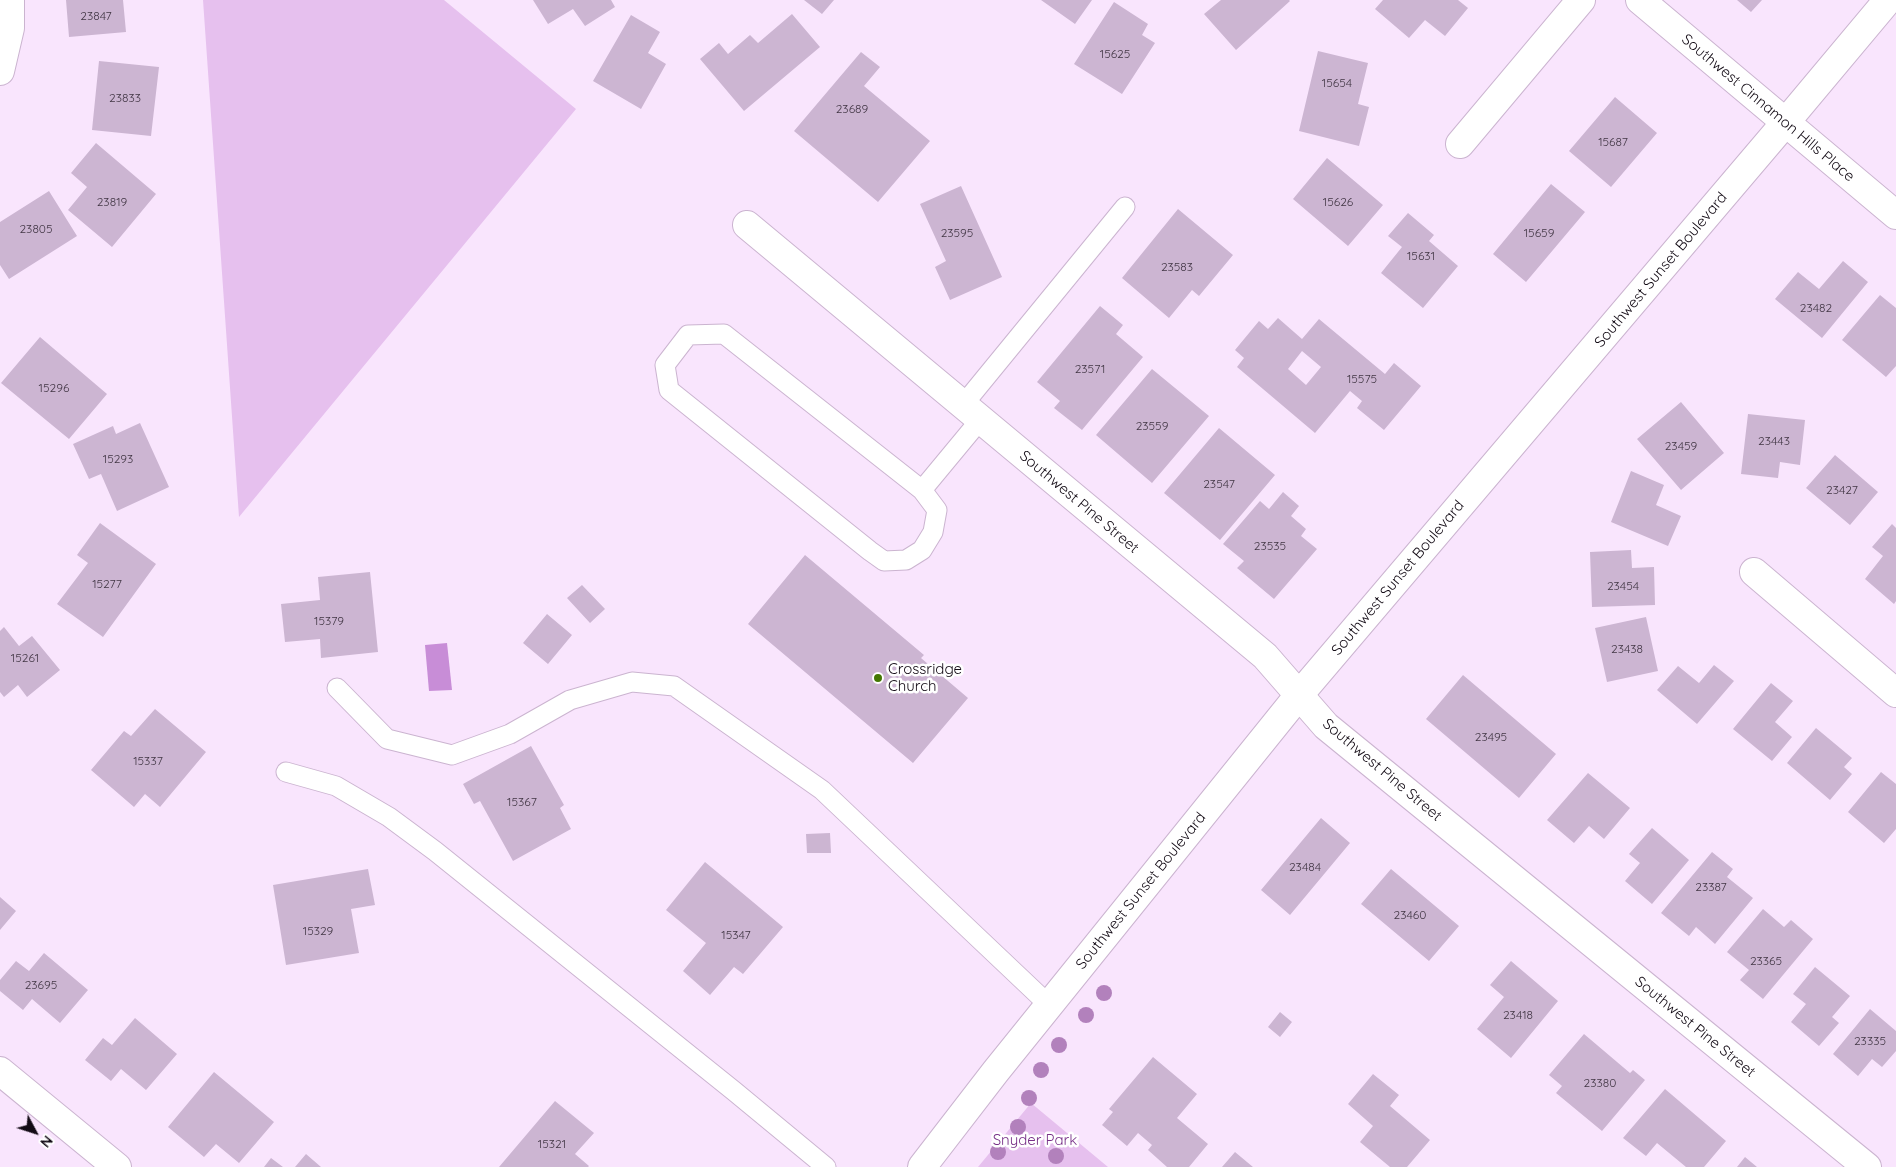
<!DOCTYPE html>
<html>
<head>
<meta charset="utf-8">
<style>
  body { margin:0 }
  #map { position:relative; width:1896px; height:1167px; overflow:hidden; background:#f9e5fd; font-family:Quicksand,sans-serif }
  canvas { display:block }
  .north { position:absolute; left:10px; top:1107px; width:50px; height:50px; -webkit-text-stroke:4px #fff; paint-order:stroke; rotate:130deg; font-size:14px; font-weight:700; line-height:20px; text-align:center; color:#130b15 }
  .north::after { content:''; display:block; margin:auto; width:18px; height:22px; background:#130b15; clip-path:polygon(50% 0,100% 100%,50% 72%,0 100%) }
</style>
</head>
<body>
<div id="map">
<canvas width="1896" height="1167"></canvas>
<div class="north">N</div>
</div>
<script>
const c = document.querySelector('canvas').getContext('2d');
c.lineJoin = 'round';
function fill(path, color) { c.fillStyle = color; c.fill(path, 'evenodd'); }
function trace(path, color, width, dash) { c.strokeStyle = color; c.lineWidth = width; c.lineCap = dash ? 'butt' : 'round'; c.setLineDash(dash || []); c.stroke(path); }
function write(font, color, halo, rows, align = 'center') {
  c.font = font + ' Quicksand,sans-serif'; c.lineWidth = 5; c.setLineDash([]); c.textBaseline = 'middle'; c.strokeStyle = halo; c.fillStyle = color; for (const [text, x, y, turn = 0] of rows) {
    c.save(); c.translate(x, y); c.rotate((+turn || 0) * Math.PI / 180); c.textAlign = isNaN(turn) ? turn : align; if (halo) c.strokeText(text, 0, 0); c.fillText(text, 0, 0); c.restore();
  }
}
const green = new Path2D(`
  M203,0h241l132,109 -337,408z
  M1031,1103l77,64h-130z`);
const water = new Path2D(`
  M447,643l5,47 -23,1 -4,-46z`);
const building = new Path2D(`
  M66,0h57l3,32 -57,5z
  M533,0h78l4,7 -30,19 -12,-17 -25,15z
  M804,0h30l-12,14z
  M1041,0h51l-17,24z
  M1221,0h68l1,1 -54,49 -32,-36z
  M1383,0h75l10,8 -23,28 -20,-16 -16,18 -34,-29z
  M1737,0h25l-11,12z
  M1114,2l34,22 -6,11 13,8 -33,51 -48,-30z
  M792,14l28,33 -76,64 -44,-52 19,-16 9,11 22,-19 8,8z
  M631,15l29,17 -12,21 18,11 -25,45 -48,-28z
  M1318,51l50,12 -10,41 11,3 -10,39 -60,-15z
  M861,52l19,15 -16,19 66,55 -52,61 -84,-71z
  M99,61l60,6 -8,69 -59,-6z
  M1615,97l42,36 -46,54 -42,-36z
  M96,143l60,51 -44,53 -44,-37 19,-23 -16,-14z
  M1327,158l56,47 -35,41 -55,-47z
  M1551,184l34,28 -59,70 -33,-28z
  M961,186l41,91 -52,23 -15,-33 11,-6 -26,-57z
  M49,191l28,45 -68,43 -9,-14v-43z
  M1178,209l55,46 -34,41 -7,-6 -23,28 -47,-40z
  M1408,213l26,22 -5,6 29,25 -35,42 -42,-35 21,-26 -14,-11z
  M1843,261l25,21 -46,56 -47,-39 23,-27 21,17z
  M1880,295l16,13v58l-10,11 -44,-37z
  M1100,306l23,19 -7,9 27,23 -61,73 -28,-22 6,-7 -23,-19z
  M1278,318l24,21 17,-20 66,55 9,-11 27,23 -37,44 -27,-22 5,-7 -12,-10 -35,42 -78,-66 7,-9 -9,-8 24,-29 9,8zM1302,351l19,16 -15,18 -18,-16z
  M40,337l67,57 -38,45 -68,-56z
  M1152,369l57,47 -57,67 -56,-48z
  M1681,402l43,51 -43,37 -44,-51z
  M1748,414l57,6 -5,45 -20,-3 -2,16 -37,-4z
  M140,423l29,64 -52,24 -16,-37 -12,5 -16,-35 40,-18 3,8z
  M1219,428l56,47 -55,65 -56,-47z
  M1835,455l43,37 -28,33 -44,-37z
  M1631,471l33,14 -8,20 25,11 -13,30 -57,-24z
  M1283,492l16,14 -8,10 15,13 -5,7 16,13 -43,50 -37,-31 7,-7 -21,-17 37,-43 9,8z
  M100,523l56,41 -53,73 -46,-33 31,-41 -11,-8z
  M1892,524l4,4v73l-2,3 -29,-25 18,-23 -11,-9z
  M1631,550l1,18 22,-1 1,38 -63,2 -2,-55z
  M805,555l119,100 -3,3 47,40 -55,65 -165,-139z
  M370,572l8,80 -57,6 -1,-19 -35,3 -4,-38 39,-4 -2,-23z
  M582,585l23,24 -15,14 -23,-25z
  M547,614l25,21 -24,29 -25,-21z
  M1646,617l12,54 -51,11 -12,-54z
  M4,627l15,19 13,-10 28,34 -33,27 -9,-12 -14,12 -4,-5v-61z
  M1714,665l20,16 -37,43 -40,-34 21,-24 21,17z
  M1463,675l93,79 -37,44 -93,-79z
  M1771,683l22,18 -18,21 17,15 -20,24 -39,-32z
  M155,709l51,43 -46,55 -15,-13 -11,13 -43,-37 33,-39 7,5z
  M1816,728l36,30 -8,9 8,7 -22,26 -43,-37z
  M531,746l33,59 -4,3 11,21 -58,32 -33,-60 -6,3 -11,-20z
  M1881,772l15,12v45l-12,14 -36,-31z
  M1588,773l42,35 -26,31 -15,-13 -15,17 -27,-23z
  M1321,818l29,25 -60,72 -29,-25z
  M1652,828l37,32 -37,44 -27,-23 15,-18 -11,-9z
  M830,833l1,20h-24l-1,-19z
  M1712,852l21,17 -6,8 26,21 -38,46 -19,-17 -7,9 -28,-23z
  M705,862l78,65 -40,47 -9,-7 -24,28 -27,-24 23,-28 -40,-33z
  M368,869l7,36 -24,4 8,44 -73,12 -13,-80z
  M1391,869l68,57 -30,35 -68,-57z
  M0,897l16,14 -16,19z
  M1763,909l21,18 7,-7 22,19 -50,60 -23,-19 9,-10 -22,-18z
  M44,953l44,37 -28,33 -28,-24 -9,11 -23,-19v-11l16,-19 13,10z
  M1511,961l47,40 -47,57 -34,-29 27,-32 -14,-12z
  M1815,967l35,29 -18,21 7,6 -20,23 -28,-24 15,-18 -13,-10z
  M1870,1009l26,22v20l-14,16 -10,-8 -14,17 -25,-22z
  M1280,1012l12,10 -12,15 -12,-10z
  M135,1018l42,36 -31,36 -25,-21 -10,12 -26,-21 18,-22 9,7z
  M1584,1034l46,39 3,-3 12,10 -43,51 -46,-38 6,-7 -13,-11z
  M1153,1057l44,37 -20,24 31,26 -19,23h-22l-19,-17 4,-5 -14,-12 -11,13 -25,-21 11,-13 -4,-3z
  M214,1072l60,50 -35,41 -23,-19 -12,13 -36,-30z
  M1373,1074l26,21 -9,11 40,34 -23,27h-17l-30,-25 13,-16 -25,-22z
  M1665,1089l61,52 -22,26h-18l-29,-24 -11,13 -23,-18z
  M555,1101l39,32 -19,21 14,12 -1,1h-89z
  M1235,1152l18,15h-31z
  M306,1154l15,13h-26z
  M1745,1157l12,10h-20z
  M271,1158l12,9h-19z`);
const service = new Path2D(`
  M963,405l162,-198
  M922,490l-198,-156 -36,1 -23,30 4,25 201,161 14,10 22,-1 16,-10 11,-18 4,-22 -15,-20 58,-70
  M337,688l50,51 65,16 58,-21 60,-34 62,-18 42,4 148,104 227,215
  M286,772l50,14 53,31 46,34 299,240 92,76`);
const minor = new Path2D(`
  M1640,0l256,215
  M0,71l10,-43v-28
  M1460,144l121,-144
  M747,225l518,431 61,70 541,441
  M1754,572l142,121
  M0,1071l117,96`);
const secondary = new Path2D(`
  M922,1167l74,-96 303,-376 486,-572 103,-123`);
const trees = [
  [1104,993],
  [1086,1015],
  [1059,1045],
  [1041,1070],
  [1029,1098],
  [1018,1127],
  [998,1152],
  [1056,1156]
];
const markers = [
  [878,678,5,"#437703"]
];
const numberNames = [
  ["23847",96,16],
  ["15625",1115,54],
  ["15654",1337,83],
  ["23833",125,98],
  ["23689",852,109],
  ["15687",1613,142],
  ["23819",112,202],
  ["15626",1338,202],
  ["23805",36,229],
  ["23595",957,233],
  ["15659",1539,233],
  ["15631",1421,256],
  ["23583",1177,267],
  ["23482",1816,308],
  ["23571",1090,369],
  ["15575",1362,379],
  ["15296",54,388],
  ["23559",1152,426],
  ["23443",1774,441],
  ["23459",1681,446],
  ["15293",118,459],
  ["23547",1219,484],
  ["23427",1842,490],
  ["23535",1270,546],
  ["15277",107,584],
  ["23454",1623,586],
  ["15379",329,621],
  ["23438",1627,649],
  ["15261",25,658],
  ["23495",1491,737],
  ["15337",148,761],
  ["15367",522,802],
  ["23484",1305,867],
  ["23387",1711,887],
  ["23460",1410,915],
  ["15329",318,931],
  ["15347",736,935],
  ["23365",1766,961],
  ["23695",41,985],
  ["23418",1518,1015],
  ["23335",1870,1041],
  ["23380",1600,1083],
  ["15321",552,1144]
];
const streetNames = [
  ["Southwest Cinnamon Hills Place",1768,108,40],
  ["Southwest Sunset Boulevard",1661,270,-50],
  ["Southwest Pine Street",1079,502,40],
  ["Southwest Sunset Boulevard",1398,578,-50],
  ["Southwest Pine Street",1382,770,40],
  ["Southwest Sunset Boulevard",1141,891,-51],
  ["Southwest Pine Street",1695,1027,39]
];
const poiNames = [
  ["Crossridge",888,669],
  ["Church",888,686]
];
const parkNames = [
  ["Snyder Park",1035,1140]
];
fill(green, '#e6c0ee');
fill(water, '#c88dd7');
fill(building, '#ccb5d2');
trace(service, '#cbb4d0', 21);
trace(minor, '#cbb4d0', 30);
trace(secondary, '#cbb4d0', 30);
trace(service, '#fff', 19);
trace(minor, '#fff', 28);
trace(secondary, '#fff', 28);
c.fillStyle = '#b281bc';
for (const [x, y] of trees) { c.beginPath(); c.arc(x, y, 8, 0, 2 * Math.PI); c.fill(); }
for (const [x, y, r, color] of markers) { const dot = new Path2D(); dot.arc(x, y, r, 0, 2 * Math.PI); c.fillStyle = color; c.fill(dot); trace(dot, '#fff', 2); }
write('12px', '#413644', null, numberNames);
write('15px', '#130b15', '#fff', streetNames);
write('15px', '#130b15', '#fff', poiNames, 'left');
write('15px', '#772f87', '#fff', parkNames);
</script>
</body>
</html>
